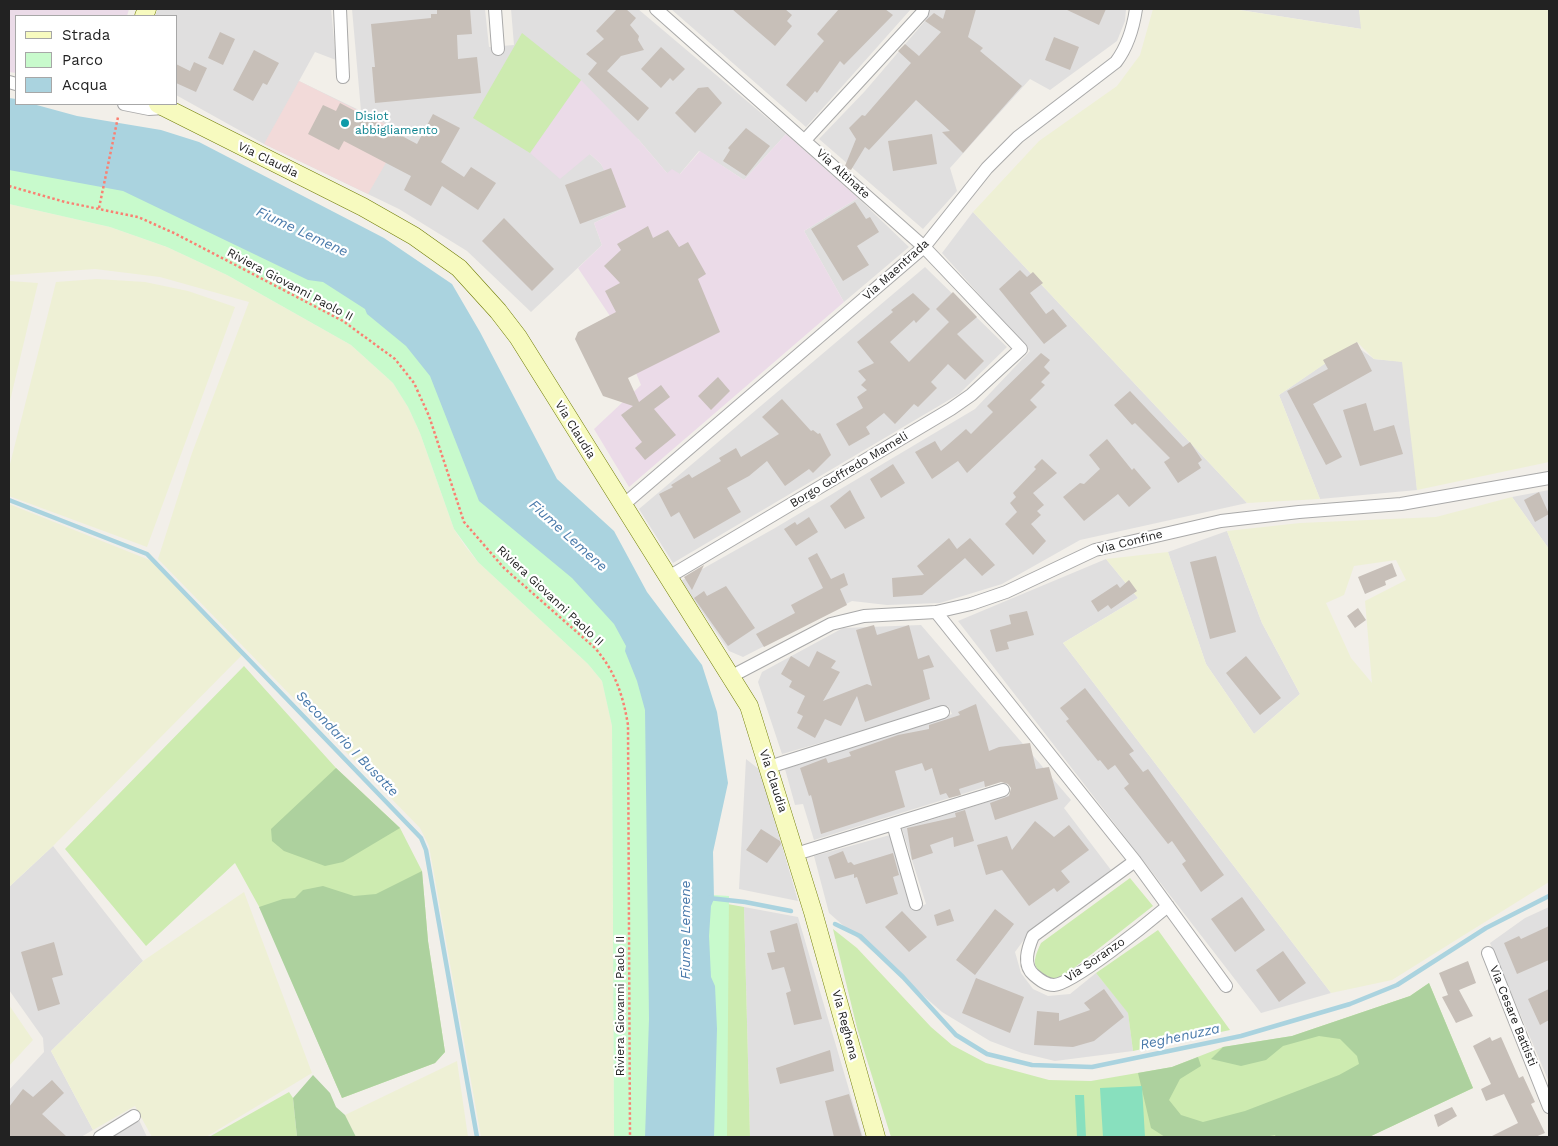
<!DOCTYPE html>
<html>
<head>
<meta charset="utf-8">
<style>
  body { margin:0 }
  #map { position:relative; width:1558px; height:1146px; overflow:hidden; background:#f2efe9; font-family:"Work Sans",sans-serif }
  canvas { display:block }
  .frame { position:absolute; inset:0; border:10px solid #222; pointer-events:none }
  .legend { position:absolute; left:15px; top:15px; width:162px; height:90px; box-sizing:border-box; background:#fff; border:1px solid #a7a7a7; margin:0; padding:6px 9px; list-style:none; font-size:15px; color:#222 }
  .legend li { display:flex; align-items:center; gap:10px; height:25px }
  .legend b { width:25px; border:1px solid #a7a7a7 }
</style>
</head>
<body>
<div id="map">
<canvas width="1558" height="1146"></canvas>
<div class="frame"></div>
<ul class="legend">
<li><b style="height:6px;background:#f7fabf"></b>Strada</li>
<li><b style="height:14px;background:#c8facc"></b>Parco</li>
<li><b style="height:14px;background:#aad3df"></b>Acqua</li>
</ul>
</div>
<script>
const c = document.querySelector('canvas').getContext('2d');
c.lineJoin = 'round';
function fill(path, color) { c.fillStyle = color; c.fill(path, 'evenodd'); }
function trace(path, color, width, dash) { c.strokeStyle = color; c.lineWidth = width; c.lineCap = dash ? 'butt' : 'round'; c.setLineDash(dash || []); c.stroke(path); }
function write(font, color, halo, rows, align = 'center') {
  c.font = font + ' "Work Sans",sans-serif'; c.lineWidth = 4.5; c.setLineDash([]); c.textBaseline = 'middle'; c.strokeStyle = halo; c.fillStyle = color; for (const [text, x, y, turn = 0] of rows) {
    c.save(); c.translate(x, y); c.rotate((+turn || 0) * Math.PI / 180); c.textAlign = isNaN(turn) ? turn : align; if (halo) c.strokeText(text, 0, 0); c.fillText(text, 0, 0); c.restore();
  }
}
const residential = new Path2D(`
  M158,9h173l5,51 -21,-8 -16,29 62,30 -9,-102h133l4,38 25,-2 -3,-36h127l148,125 -42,46 -45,-29 -20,24 -12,-2 -29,-34 -48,15 11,10 25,43 -32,16 8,22 -71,67 -64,-61 -68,-42 -135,-65 -88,-49v-79h-21z
  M671,9h240l-105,118z
  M930,9h196l-1,12 -8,20 -67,49 -20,-11 -80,89 7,23 -34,38 -104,-90 46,-48 60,-70z
  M1233,9h126l3,20z
  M858,198l51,49 -65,55 -40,-71z
  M973,212l274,291 -167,37 -78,44 -62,19 -53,2 -35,-4 -109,56 -14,-6 -48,-70 94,-53 200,-119 55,-58 -88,-98z
  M925,267l82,80 -48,47 -286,169 -34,-54z
  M1353,344l21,15 33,3 10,128 -97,9 -41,-104z
  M1549,490v59l-37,-52z
  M1227,531l35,92 38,71 -46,40 -48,-70 -38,-112z
  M1106,559l32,39 -75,45 268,350 -70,20 -303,-392z
  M921,625l150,175 -7,8 47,62 -80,60 -16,22 6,21 12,16 15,7 22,-2 26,-21 32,39 5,39 -78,10 -33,-8 -32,-12 -48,-29 -113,-99 -15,-57 76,-21 23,74 13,-5 -24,-75 117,-37 -15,-11 -190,59 -11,-36 -8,1 -10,-36 167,-55 -4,-8 -166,48 -24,-72 4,-10 81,-44z
  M746,759l14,11 38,131 -59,-12z
  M53,846l90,115 -92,90 42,79 -12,7h-72v-47l35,-38 -1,-14 -34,-48v-103z
  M744,907l54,10 65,220h-113z
  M1549,907v175l-59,-139 35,-25z
  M139,1120l8,17h-36z`);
const commercial = new Path2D(`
  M299,81l104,52 -35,61 -104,-50z`);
const industrial = new Path2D(`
  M9,9h120l-2,7h-111v57l-7,-1z
  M581,80l57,59 29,34 5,-4 8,5 20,-23 44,29 42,-46 72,64 -54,33 40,71 -215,185 -35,-58 47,-44 -25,-60 -38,-57 24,-23 -8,-22 28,-14 -21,-45 -11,-10 -30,25 -30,-26z`);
const farmland = new Path2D(`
  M1153,9h80l128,20 -2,-20h190v453l-132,28 -15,-128 -28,-3 -17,-17 -78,53 41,104 -73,4 -274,-291 66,-71 78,-55 23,-31z
  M9,204l101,23 57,20 60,28 124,70 42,38 15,24 12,26 34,96 11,17 13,16 110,102 14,17 10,45 2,411h-133l-52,-291 -9,-18 -262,-269 34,-106 57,-151 -89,-25 -65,-8 -86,6z
  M97,279l48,3 43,9 47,16 -88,240 -138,-51v-28l47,-186z
  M9,281l29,2 -29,122z
  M1512,497l37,52v333l-157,98 -61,13 -268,-350 75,-45 -32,-39 62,-7 38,112 48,70 46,-40 -38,-71 -35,-92 73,-8 136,-6zM1396,560l10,20 -41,21 7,82 -21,-25 -25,-55 18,-8 10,-29z
  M9,504l143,57 91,93 -190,192 -44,41z
  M244,892l68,181 -106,64h-54l-17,-31 -42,24 -42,-79 92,-90z
  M9,1005l24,35 -24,26z
  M457,1061l11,76h-112l-11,-22z`);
const grass = new Path2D(`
  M522,33l59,47 -51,73 -57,-35z
  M244,666l92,102 64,60 22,43 6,70 17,111 -10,11 -93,35 -80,-186 -27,-49 -89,83 -81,-97z
  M1130,878l23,28 -88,69 -11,5c-22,-10 -23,-16 -13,-37z
  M722,903l22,4 6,230h-36z
  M833,929l24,19 74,79 21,18 34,18 63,17 42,1 81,-14 51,-20 69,-11 118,-40 19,-13 44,105 -104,49h-478l-34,-109z
  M1158,930l72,100 -97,21 -5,-38 -32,-40z
  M289,1092l4,6 4,39h-88z`);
const forest = new Path2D(`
  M336,768l64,60 -57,34 -18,4 -41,-15 -12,-10 -1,-12z
  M422,871l6,70 17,111 -10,11 -93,35 -83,-191 24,-8 12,-1 8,-8 20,-4 31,10 22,-2z
  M1429,983l44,105 -104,49h-93l-1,-2 -11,2h-99l-14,-9 -13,-55 34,-6 26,-10 3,9 -21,13 -11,21 12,15 22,7 42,-11 94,-36 20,-11 -2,-8 -17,-17 -21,-3 -36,10 -17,14 -25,6 -30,-7 12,-12 69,-11 118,-40z
  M313,1075l17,18 6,14 9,8 11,22h-59l-4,-39z`);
const park = new Path2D(`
  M9,130l329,112 203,259 86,67 69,326 33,2 -2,241h-113l-2,-411 -10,-45 -14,-17 -110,-102 -24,-33 -34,-96 -12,-26 -15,-24 -42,-38 -124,-70 -60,-28 -57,-20 -101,-23z`);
const pitch = new Path2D(`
  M1142,1086l3,51h-42l-3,-49z
  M1075,1095h9l2,42h-9z`);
const water = new Path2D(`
  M9,98l7,1v5h17l44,12 84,14 38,12 185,96 68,46 28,48 77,147 57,52 33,61 55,73 15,47 11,71 -15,69 1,47 -3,7 -2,30 2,41 4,9 2,43 -3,108h-69l4,-118 -4,-309 -8,-29 -12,-30 1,-5 -12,-22 -42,-46 -93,-77 -49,-125 -24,-30 -39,-32 -2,-5 -42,-27 -15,-2 -185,-89 -114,-21z`);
const stream = new Path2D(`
  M9,500l138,54 274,284 5,12 51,287
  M709,898l36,4 46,9
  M835,924l25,12 43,41 53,58 31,19 45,11 60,2 149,-31 109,-32 47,-19 89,-57 63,-32`);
const building = new Path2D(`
  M437,9h33l2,25 -15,1 1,24 19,-2 4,36 -106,10 -3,-36h3l-4,-43 60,-6v-4h6z
  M617,9h9l10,9 -6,7 9,11 -1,4 6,10 -23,6 -14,15 42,37 -11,13 -50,-47 9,-11 -11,-9 18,-15 -8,-8z
  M732,9h53l7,6 -5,6 5,5 -17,20z
  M839,9h46l8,6 -49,50 -4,-4 -23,32 -2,-2 -9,11 -20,-17 38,-44 -7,-7z
  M946,9h30l-8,28 15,11 -3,3 42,35 -59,67 -21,-21 8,-1 -34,-31 -47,50 -4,-3 -14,23 -3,-1 -3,-3 11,-27 -7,-11 13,-13 3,1 46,-53 -13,-12 7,-7 14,12 22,-24 -16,-11 9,-8 9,6z
  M1065,9h41l-7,16z
  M220,32l15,7 -12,26 -15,-7z
  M1054,37l25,10 -9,23 -25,-10z
  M661,47l24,22 -12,12 -3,-3 -9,10 -20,-19z
  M254,50l25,13 -12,22 -4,-2 -10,18 -20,-11z
  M194,62l13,6 -11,24 -20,-9v-19l14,7z
  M708,87l14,16 -27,30 -20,-20 23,-25z
  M340,103l77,41 16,-30 27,14 -19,34 23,15 7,-10 25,16 -18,27 -36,-24 -11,20 -27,-16 7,-14 -67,-35 -5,9 -31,-16 15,-29 13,6z
  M746,128l24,18 -24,30 -23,-15 7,-11 -2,-2z
  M932,134l5,30 -44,7 -5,-30z
  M611,168l15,39 -46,17 -15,-39z
  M855,202l11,17 4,-2 9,15 -22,14 12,19 -26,16 -32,-52z
  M504,218l50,51 -22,22 -50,-50z
  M648,226l5,12 15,-8 11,17 9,-5 18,32 -8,5 22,53 -92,46 11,24 22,-17 9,12 -16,12 22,26 -31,25 -10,-12 7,-6 -21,-27 12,-9 -30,-10 -28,-57 3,-7 38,-20 -11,-21 15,-8 -16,-17 17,-16 -4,-6z
  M1020,270l7,7 6,-5 10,11 -13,10 16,21 7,-5 14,17 -23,18 -45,-55z
  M953,292l24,25 -20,17 27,27 -19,19 -17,-16 -17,18 6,6 -19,19 -4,-3 -19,20 -11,-11 -18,14 4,7 -21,12 -13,-22 27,-16 -6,-11 10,-7 -6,-5 5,-5 -8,-9 16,-8 -17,-21 36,-30 -2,-2 22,-17 17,16 -14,14 -2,-3 -24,22 19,20 40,-40 -13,-13z
  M1357,342l15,29 -59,33 29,53 -16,8 -39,-74 41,-22 -5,-9z
  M1041,353l9,7 -6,7 6,6 -9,9 4,3 -15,15 7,7 -70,66 -9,-12 -26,18 -17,-27 20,-11 6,10 25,-22 5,5 22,-22 -6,-6z
  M718,377l12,14 -19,19 -13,-14z
  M1130,391l53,56 7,-5 12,18 -4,3 3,5 -23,15 -14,-21 6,-4 -35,-35 -3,2 -18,-20z
  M782,399l29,32 2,-1 5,4 2,-1 11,22 -18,18 -4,-4 -24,17 -18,-25 -18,15 -22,12 14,24 -47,27 -15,-27 -8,5 -12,-23 14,-7 -2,-2 18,-11 3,4 29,-17 -2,-3 17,-10 5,9 38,-23 -17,-17z
  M1366,403l8,28 20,-6 9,29 -43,12 -17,-56z
  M1107,439l25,31 2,-2 17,20 -22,19 -11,-13 -34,27 -21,-24 17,-14 4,1 16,-15 -11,-14z
  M1042,459l15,14 -24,20 11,12 -7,6 4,4 -10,9 15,17 -13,14 -28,-31 12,-12 -7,-9 6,-6 -3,-4 23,-24 -2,-2z
  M893,464l12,19 -24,15 -11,-19z
  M850,490l15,28 -20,11 -15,-23z
  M1539,492l10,22 -14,8 -11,-22z
  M809,517l9,15 -22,14 -12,-17 11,-7 2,3z
  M949,538l8,11 13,-11 25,27 -13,11 -17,-18 -43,37 -29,2 -1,-19 32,-3 -7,-9z
  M817,553l14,26 13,-6 4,12 -8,4 7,16 -83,42 -8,-13 39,-21 -4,-8 32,-17 -15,-30z
  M1216,556l20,76 -26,7 -20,-77z
  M1392,563l5,13 -12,5 1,4 -21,9 -7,-17z
  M704,565l-12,25 -8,-13z
  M1129,580l8,11 -26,18 -3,-4 -10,7 -7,-11 26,-17 3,4z
  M726,586l29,42 -27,18 -34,-48 10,-7 3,5z
  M1358,608l8,12 -11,8 -8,-12z
  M1027,611l7,24 -27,7 2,7 -13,3 -6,-22 21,-6 -2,-9z
  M874,625l3,10 32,-10 9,34 11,-4 5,12 -11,3 7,29 -65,23 -8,-26 -16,30 -16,-7 -10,19 -18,-10 6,-12 -6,-3 8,-17 -16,-9 3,-6 -11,-7 10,-18 18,11 8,-16 19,10 -5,7 9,4 -17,29 44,-17 5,2 -16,-56z
  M1246,656l35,42 -21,17 -34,-42z
  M1085,688l49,63 -5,3 14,18 5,-3 76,106 -23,17 -19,-28 4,-3 -14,-20 -4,3 -44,-56 5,-4 -14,-19 -7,5 -8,-10 -2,1 -32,-40 3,-2 -9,-11z
  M976,704l13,47 10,-4 31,-4 6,26 13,-2 9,32 -63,21 -5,-17 19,-7 2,-8 -3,-4 -7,-2 -16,5 -1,-6 -25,8 2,6 -12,3 -3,-5 -6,2 -8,-27 -7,3 -3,-8 -27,8 10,36 -84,27 -10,-39 -2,1 -9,-28 26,-10 2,5 23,-7 -2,-4 49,-17 31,-6v-4l31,-10 -2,-3z
  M965,810l9,31 -20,6 -1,-10 -23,8 3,8 -21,7 -5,-32 49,-11 -1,-4z
  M1035,821l19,16 15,-12 20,25 -28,21 9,11 -13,10 -3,-4 -25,18 -27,-36 -16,5 -9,-30 30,-9 5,14z
  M761,829l19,12 1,3 -14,19 -21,-13z
  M843,851l5,12 3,-1 3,3 39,-12 6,22 -6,2 5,17 -32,10 -9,-27 -3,1v-4l-19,5 -7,-22z
  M1242,897l23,33 -30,22 -24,-33z
  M950,909l4,12 -17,5 -3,-11z
  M995,909l19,15 -39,51 -19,-15z
  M902,911l25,26 -18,15 -24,-25z
  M797,923l25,96 -28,6 -8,-32 5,-2 -7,-24 -12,3 -5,-17 8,-1 -5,-21z
  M1549,926v34l-32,14 -13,-31 15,-7 2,3z
  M54,942l9,33 -11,3 8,26 -22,7 -17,-59z
  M1283,951l23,32 -27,19 -23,-32z
  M1468,961l8,22 -17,7 14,26 -17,7 -14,-26 6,-2 -9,-22z
  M976,978l48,19 -14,36 -48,-20z
  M1104,989l20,28 -30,24 -21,6 -39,-2 3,-34 22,2v8l31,-11 -6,-7z
  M1549,989v31l-9,5 -12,-26z
  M1490,1037l2,4 9,-4 18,41 4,-2 12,26 -4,2 14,29 -10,4h-45l28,-14 -14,-29 -18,7 -5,-12 10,-5 -18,-38z
  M830,1050l4,21 -54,13 -4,-16z
  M52,1080l12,13 -22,21 25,23h-58v-30l14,-18 10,8z
  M849,1094l13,43h-28l-9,-36z
  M1452,1107l5,9 -19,11 -4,-12z`);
const path = new Path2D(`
  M9,186l56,16 73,15 36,16 169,88 52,38 19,24 15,33 35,106 40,46 91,80c20,23 28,47 33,77l2,412
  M99,208l19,-91`);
const street = new Path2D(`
  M340,9l3,68
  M495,9l3,40
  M656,9l268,238 97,102 -50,46 -20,14 -284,169
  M9,82l7,2
  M124,104l25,5 15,-1
  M805,140l117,-127 1,-4
  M622,506l302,-259 63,-79 31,-31 98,-75c12,-16 17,-33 20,-53
  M936,612l199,249 91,125
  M732,676l99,-52 33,-8 72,-4 35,-8 35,-12 89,-42 126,-29 78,-9 102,-8 148,-26
  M769,767l174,-55
  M893,824l110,-34
  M796,854l97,-30 23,80
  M1135,861l-102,75c-5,12 -11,29 1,39 6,5 12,10 20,10 19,-1 95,-63 114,-79
  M1488,953l61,154
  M100,1137l34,-21`);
const secondary = new Path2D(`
  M144,16l3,-7
  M158,104l205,103 51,29 45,32 39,43 20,26 231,369 64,206 63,225`);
const markers = [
  [345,123,5,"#0f9aa8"]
];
const cultureNames = [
  ["Disiot",355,116],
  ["abbigliamento",355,130]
];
const streetNames = [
  ["Via Claudia",268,160,26],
  ["Via Altinate",843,174,42],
  ["Via Maentrada",896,270,-42],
  ["Riviera Giovanni Paolo II",290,285,28],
  ["Via Claudia",575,430,58],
  ["Borgo Goffredo Mameli",849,470,-31],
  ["Via Confine",1130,542,-14],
  ["Riviera Giovanni Paolo II",550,596,43],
  ["Via Claudia",773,781,72],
  ["Via Soranzo",1095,960,-34],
  ["Riviera Giovanni Paolo II",620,1006,-90],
  ["Via Cesare Battisti",1513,1016,68],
  ["Via Reghena",845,1025,75]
];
const waterNames = [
  ["Fiume Lemene",302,232,25],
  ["Fiume Lemene",568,536,42],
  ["Secondario I Busatte",347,744,46],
  ["Fiume Lemene",686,930,-90],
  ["Reghenuzza",1180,1037,-12]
];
fill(residential, '#e0dfdf');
fill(commercial, '#f2dad9');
fill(industrial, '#ebdbe8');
fill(farmland, '#eef0d5');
fill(grass, '#cdebb0');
fill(forest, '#add19e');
fill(park, '#c8facc');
fill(pitch, '#88e0be');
fill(water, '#aad3df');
trace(stream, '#aad3df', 4.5);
fill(building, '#c7bfb8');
trace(street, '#a9a9a9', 14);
trace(secondary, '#707d05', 19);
trace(path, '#fa8072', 2.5, [2.5, 2.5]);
trace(street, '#fff', 12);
trace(secondary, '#f7fabf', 18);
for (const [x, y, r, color] of markers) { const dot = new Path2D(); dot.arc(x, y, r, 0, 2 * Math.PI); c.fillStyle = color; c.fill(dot); trace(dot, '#fff', 2); }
write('12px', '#0d838f', '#fff', cultureNames, 'left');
write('12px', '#222', '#fff', streetNames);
write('italic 14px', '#4a7aab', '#fff', waterNames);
</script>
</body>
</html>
